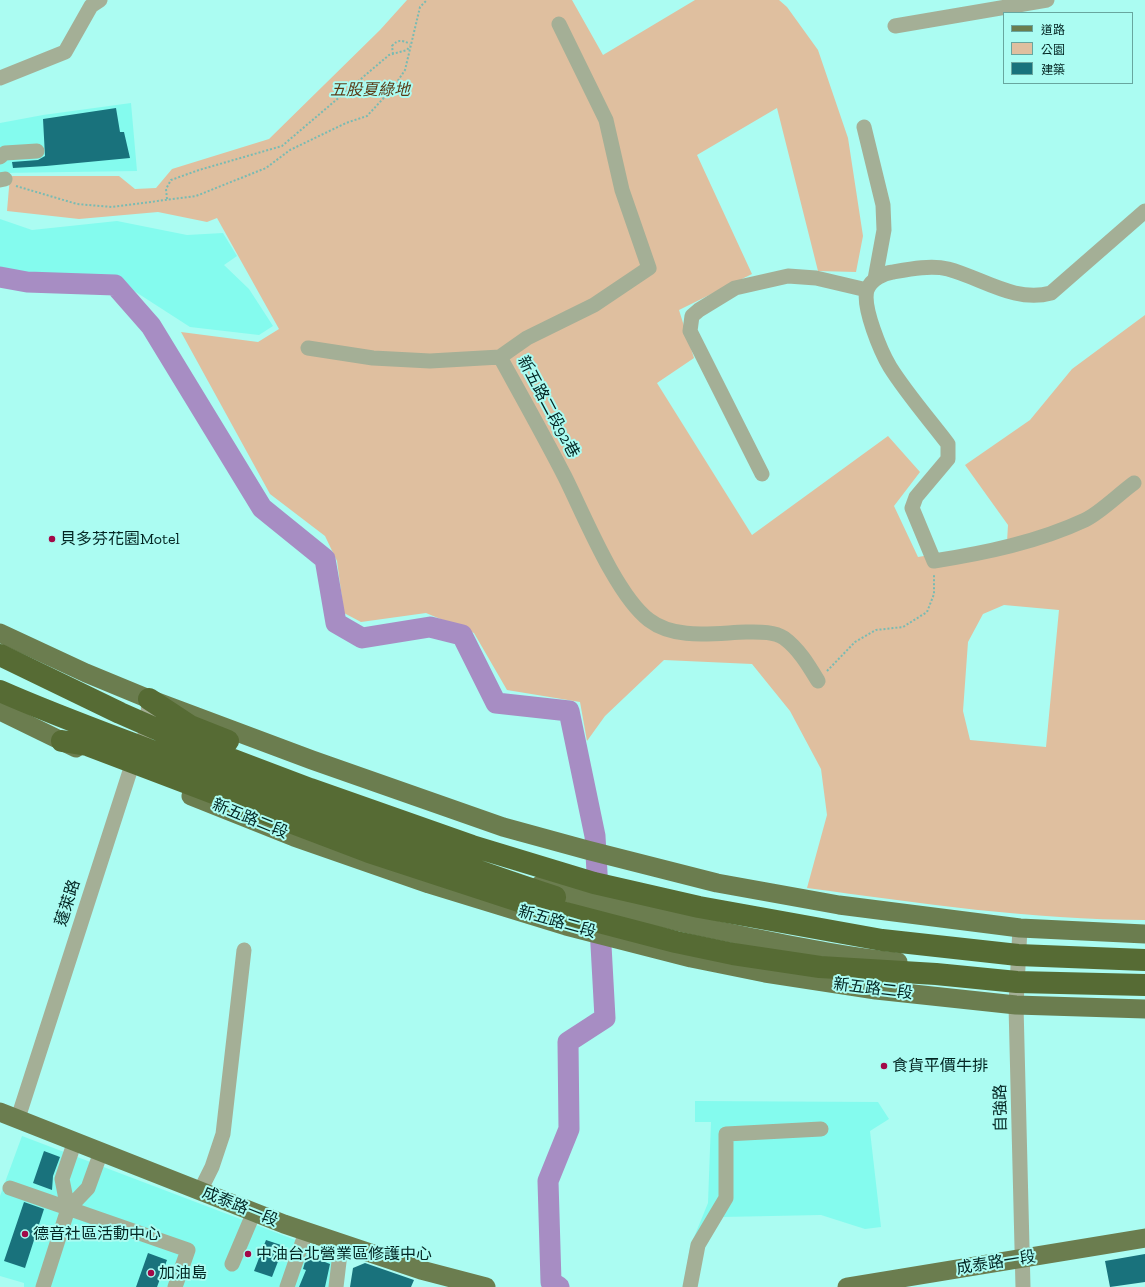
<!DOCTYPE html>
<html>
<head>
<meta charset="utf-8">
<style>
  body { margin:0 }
  #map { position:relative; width:1145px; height:1287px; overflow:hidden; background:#abfcf2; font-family:"Zilla Slab","Noto Sans TC",serif }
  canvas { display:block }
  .legend { position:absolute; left:1003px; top:12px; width:130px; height:72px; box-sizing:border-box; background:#abfcf2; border:1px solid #68a69f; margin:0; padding:5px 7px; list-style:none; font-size:12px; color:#032623 }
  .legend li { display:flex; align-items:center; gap:8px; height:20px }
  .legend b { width:20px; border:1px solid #68a69f }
</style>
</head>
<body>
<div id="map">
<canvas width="1145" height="1287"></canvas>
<ul class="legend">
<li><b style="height:5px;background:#6b7d4f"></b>道路</li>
<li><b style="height:11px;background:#dfbf9f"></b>公園</li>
<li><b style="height:11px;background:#19727c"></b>建築</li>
</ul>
</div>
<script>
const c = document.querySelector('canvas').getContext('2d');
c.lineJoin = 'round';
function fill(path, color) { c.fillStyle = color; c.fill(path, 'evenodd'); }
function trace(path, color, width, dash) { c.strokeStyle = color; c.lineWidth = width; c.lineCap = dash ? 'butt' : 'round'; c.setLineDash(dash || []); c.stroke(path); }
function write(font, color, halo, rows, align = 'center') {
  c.font = font + ' "Zilla Slab","Noto Sans TC",serif'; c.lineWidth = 4; c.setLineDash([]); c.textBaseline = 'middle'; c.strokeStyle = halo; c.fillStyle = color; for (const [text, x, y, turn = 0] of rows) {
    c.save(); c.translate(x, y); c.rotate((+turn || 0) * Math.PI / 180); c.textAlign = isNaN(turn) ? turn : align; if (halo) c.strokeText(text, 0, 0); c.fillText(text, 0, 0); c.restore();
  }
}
const built = new Path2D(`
  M131,103l6,68 -137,2v-50l43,-8z
  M0,219l32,11 85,-9 70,14 36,-2 14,23 -13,9 25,24 24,37 -14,9 -69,-8 -76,-49 -95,-6 -19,-5z
  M695,1101l183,1 11,17 -19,12 11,96 -16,2 -44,-14 -99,2 -39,70 7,-40 18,-44 3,-81h-16z
  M22,1136l313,119 -6,32h-305v-4l-24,-7v-80z`);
const green = new Path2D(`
  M407,0h165l31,55 92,-55h84l8,7 31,43 30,88 15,98 -7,36 -38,-1 -41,-163 -80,47 55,119 -73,36 15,48 -37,25 95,152 136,-99 32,36 -26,34 24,51 89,-15 1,-17 -43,-60 65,-45 42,-51 73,-54v605c-113,0 -226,-17 -338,-32l20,-73 -6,-46 -31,-58 -38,-47 -88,-4 -59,56 -18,25 -7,-39 -73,-12 -33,-57 -48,-20 -65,9 -17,-9 -7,-52 -12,-25 -55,-42 -89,-162 77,10 21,-13 -62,-111 -10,4 -49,-10 -79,7 -72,-8 3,-35h109l16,13 21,-1 16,-19 97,-30 111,-109zM1004,605l55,5 -13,137 -76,-7 -7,-29 5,-69 15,-28z`);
const river = new Path2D(`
  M0,277l27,5 88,3 36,41 111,182 63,51 11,64 26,15 68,-11 32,8 34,68 73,8 26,125 10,182 -37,24 1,87 -21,52 3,101 8,5`);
const building = new Path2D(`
  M116,108l4,24h4l6,26 -84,8 -33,2 -1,-6 26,-2 7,-4 -2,-37z
  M44,1151l16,6 -7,19 -1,14 -19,-7z
  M24,1202l20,7 -19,59 -21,-7z
  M266,1240l18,6 -12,31 -18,-6z
  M148,1253l19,7 -10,27h-21z
  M1145,1254v28l-35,5 -5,-26z
  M307,1255l23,9 -5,23h-26l7,-17 -3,-1z
  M365,1263l49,17 -3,7h-61l3,-19z`);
const path = new Path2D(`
  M393,54l-1,-8c6,-7 10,-6 18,-2
  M16,186l61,18 35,3 84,-11 70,-28 24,-18 56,-27 21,-7 26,-28 12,-18 15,-63 7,-7
  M167,199l-1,-10 5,-9 28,-10 83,-24 107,-91 18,-5 3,-4
  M827,671l28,-29 21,-12 27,-3 24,-15 7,-18v-20`);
const minor = new Path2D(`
  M559,24l47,96 16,70 27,78 -55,37 -67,33 -27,19c22,40 44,79 65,120 19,38 51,118 84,143 26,20 65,13 97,12 12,0 27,-1 38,6 15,11 25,28 34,43
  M895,26l152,-26
  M0,78l65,-26 26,-46 9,-6
  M864,127l19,78 1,25 -9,49
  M0,157l5,-4 32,-2
  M0,180l5,-1
  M308,348l65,10 57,3 70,-4
  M762,474l-72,-143 2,-15 7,-6 36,-22 53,-12 28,2 51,12
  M1134,483c-14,10 -34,30 -49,37 -47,22 -100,33 -151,41l-22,-53 4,-11 32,-38v-15c-19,-25 -41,-50 -58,-77 -9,-15 -28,-60 -23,-77 4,-11 17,-17 26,-18 17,-3 38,-7 55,-3 34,9 67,34 103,24l94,-82
  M1020,928l-4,77 7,282
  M18,1118l112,-347 17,-41 2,-31
  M75,1141l-13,38 6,30 20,-21 13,-36
  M10,1188l178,62 -13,37
  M200,1191l12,-24 11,-33 21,-184
  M232,1264l22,-52
  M43,1287l25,-78
  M287,1287l19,-55
  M336,1287l5,-42
  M690,1287l8,-42 28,-47v-64l95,-5`);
const major = new Path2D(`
  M0,633l86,40 63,26 163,61 191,67 84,23 130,33 122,22 181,23 125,6
  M0,711l76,37
  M191,796l103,41 135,47 137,42 125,32 74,15 111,17 140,15 129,4
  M540,885c69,21 138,38 209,52 50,10 99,20 149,25
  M0,1112l284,112 137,46 65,17
  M847,1287l298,-49`);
const highway = new Path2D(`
  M0,655l120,58 66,29 124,47 162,57 122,37 105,24 183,33 136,15 127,5
  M0,691c61,27 124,49 186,73 122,46 245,92 369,133
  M149,699l41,27 38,15
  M62,741l25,4 282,107 150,49 157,41 57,12 87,13 116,7 81,8 128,3`);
const markers = [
  [52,539,4,"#a20948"],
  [884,1066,4,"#a20948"],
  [25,1234,4,"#a20948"],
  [248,1254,4,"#a20948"],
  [151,1273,4,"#a20948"]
];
const parkNames = [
  ["五股夏綠地",370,90]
];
const streetNames = [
  ["新五路二段92巷",548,407,62],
  ["新五路二段",250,819,22],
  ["蓬萊路",68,903,-72],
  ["新五路二段",557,922,16],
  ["新五路二段",873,989,7],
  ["自強路",1001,1108,-91],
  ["成泰路一段",240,1207,22],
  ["成泰路一段",996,1263,-9]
];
const poiNames = [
  ["貝多芬花園Motel",60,539],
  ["食貨平價牛排",892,1066],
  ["德音社區活動中心",33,1234],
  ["中油台北營業區修護中心",256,1254],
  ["加油島",159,1273]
];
fill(built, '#84fbee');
fill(green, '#dfbf9f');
trace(river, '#a78dc3', 21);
fill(building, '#19727c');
trace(path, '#78bbb3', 2, [2, 2]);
trace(minor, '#a4af96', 15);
trace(major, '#6b7d4f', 19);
trace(highway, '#566b34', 22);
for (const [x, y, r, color] of markers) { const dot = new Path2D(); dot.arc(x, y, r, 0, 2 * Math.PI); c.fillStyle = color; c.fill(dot); trace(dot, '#abfcf2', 1.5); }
write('italic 16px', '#5b3b17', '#abfcf2', parkNames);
write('16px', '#032623', '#abfcf2', streetNames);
write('16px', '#032623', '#abfcf2', poiNames, 'left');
</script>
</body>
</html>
